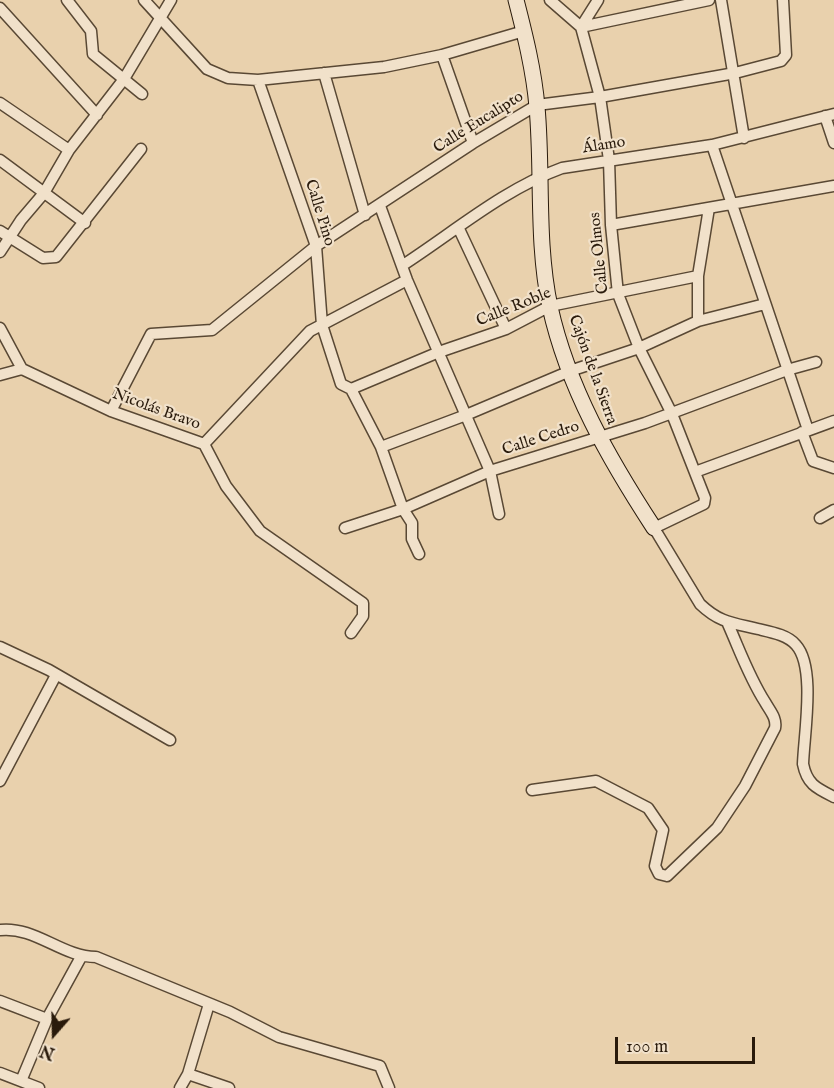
<!DOCTYPE html>
<html>
<head>
<meta charset="utf-8">
<style>
  body { margin:0 }
  #map { position:relative; width:834px; height:1088px; overflow:hidden; background:#e9d1ad; font-family:"IM FELL English",serif }
  canvas { display:block }
  .north { position:absolute; left:24px; top:1004px; width:60px; height:60px; -webkit-text-stroke:4px #f1e1ca; paint-order:stroke; rotate:200deg; font-size:16px; font-weight:700; line-height:24px; text-align:center; color:#291a0b }
  .north::after { content:''; display:block; margin:auto; width:21px; height:27px; background:#291a0b; clip-path:polygon(50% 0,100% 100%,50% 72%,0 100%) }
  .scale { position:absolute; left:615px; top:1037px; width:140px; height:27px; box-sizing:border-box; border:3px solid #291a0b; border-top:0; padding-left:8px; font-size:18px; line-height:21px; white-space:nowrap; color:#291a0b; -webkit-text-stroke:4px #f1e1ca; paint-order:stroke }
</style>
</head>
<body>
<div id="map">
<canvas width="834" height="1088"></canvas>
<div class="north">N</div>
<div class="scale">100 m</div>
</div>
<script>
const c = document.querySelector('canvas').getContext('2d');
c.lineJoin = 'round';
function trace(path, color, width, dash) { c.strokeStyle = color; c.lineWidth = width; c.lineCap = dash ? 'butt' : 'round'; c.setLineDash(dash || []); c.stroke(path); }
function write(font, color, halo, rows, align = 'center') {
  c.font = font + ' "IM FELL English",serif'; c.lineWidth = 4.5; c.setLineDash([]); c.textBaseline = 'middle'; c.strokeStyle = halo; c.fillStyle = color; for (const [text, x, y, turn = 0] of rows) {
    c.save(); c.translate(x, y); c.rotate((+turn || 0) * Math.PI / 180); c.textAlign = isNaN(turn) ? turn : align; if (halo) c.strokeText(text, 0, 0); c.fillText(text, 0, 0); c.restore();
  }
}
const street = new Path2D(`
  M67,0l24,31 2,23 49,40
  M144,0l63,69 21,9 30,2 126,-13 58,-12 82,-24
  M550,0l31,27 19,70 9,63 2,65 7,69 21,54 33,66 33,84 -1,6 -50,24 46,76c20,19 33,19 58,25 13,3 30,6 38,16 20,22 8,89 7,119 4,20 13,24 31,33
  M721,0l23,138
  M0,8l97,107
  M581,27l128,-27
  M581,27l17,-27
  M442,55l31,88
  M324,73l41,142
  M258,80l58,166 6,79 19,59 10,5 30,58 22,62 9,14v16l7,15
  M0,103l69,47
  M825,116l9,27
  M712,145l96,285
  M0,160l85,63
  M380,206l27,74 83,191 9,43
  M611,225l223,-39
  M459,229l47,100
  M0,231l43,27 13,-1 85,-108
  M0,252l21,-32 23,-27 25,-43 55,-71 47,-79
  M403,265c51,-33 101,-76 159,-97l150,-23 122,-31
  M698,321v-45l11,-68
  M0,328l22,41
  M22,369l89,42 93,33
  M0,375l22,-6
  M351,389l88,-37 67,-23 44,-23 148,-30
  M111,411l40,-77 61,-4 104,-84 157,-103 64,-38 63,-8 135,-24 46,-12 5,-6 -3,-55
  M802,432l11,29 21,7
  M204,444l106,-113 97,-51
  M204,444l22,42 34,45 103,72v13l-12,17
  M381,447l85,-32 104,-44 69,-23 59,-27 67,-17
  M695,472l139,-51
  M820,518l14,-8
  M345,528l58,-19 87,-38 155,-48 142,-53 29,-8
  M0,647l49,23 121,70
  M0,781l56,-106
  M532,790l64,-9 52,27 15,22 -8,36 4,8 8,2 50,-48 28,-42 30,-58c2,-10 -5,-17 -10,-26 -16,-25 -25,-51 -37,-78
  M0,930c35,-4 62,27 96,27l134,55 49,25 101,29 9,22
  M0,1001l47,18
  M0,1073l39,15
  M188,1074l41,14
  M21,1081l26,-62 34,-62
  M180,1088l8,-14 21,-70`);
const secondary = new Path2D(`
  M516,0c9,35 18,71 21,107 6,66 -1,134 13,200 18,81 59,152 104,221`);
const streetNames = [
  ["Calle Eucalipto",479,123,-32],
  ["Álamo",604,146,-9],
  ["Calle Pino",319,213,73],
  ["Calle Olmos",600,253,-96],
  ["Calle Roble",514,308,-22],
  ["Cajón de la Sierra",592,370,70],
  ["Nicolás Bravo",156,410,20],
  ["Calle Cedro",541,439,-18]
];
trace(street, '#594834', 13);
trace(secondary, '#291a0b', 17);
trace(street, '#f1e1ca', 10);
trace(secondary, '#f1e1ca', 15);
write('16px', '#291a0b', '#f1e1ca', streetNames);
</script>
</body>
</html>
